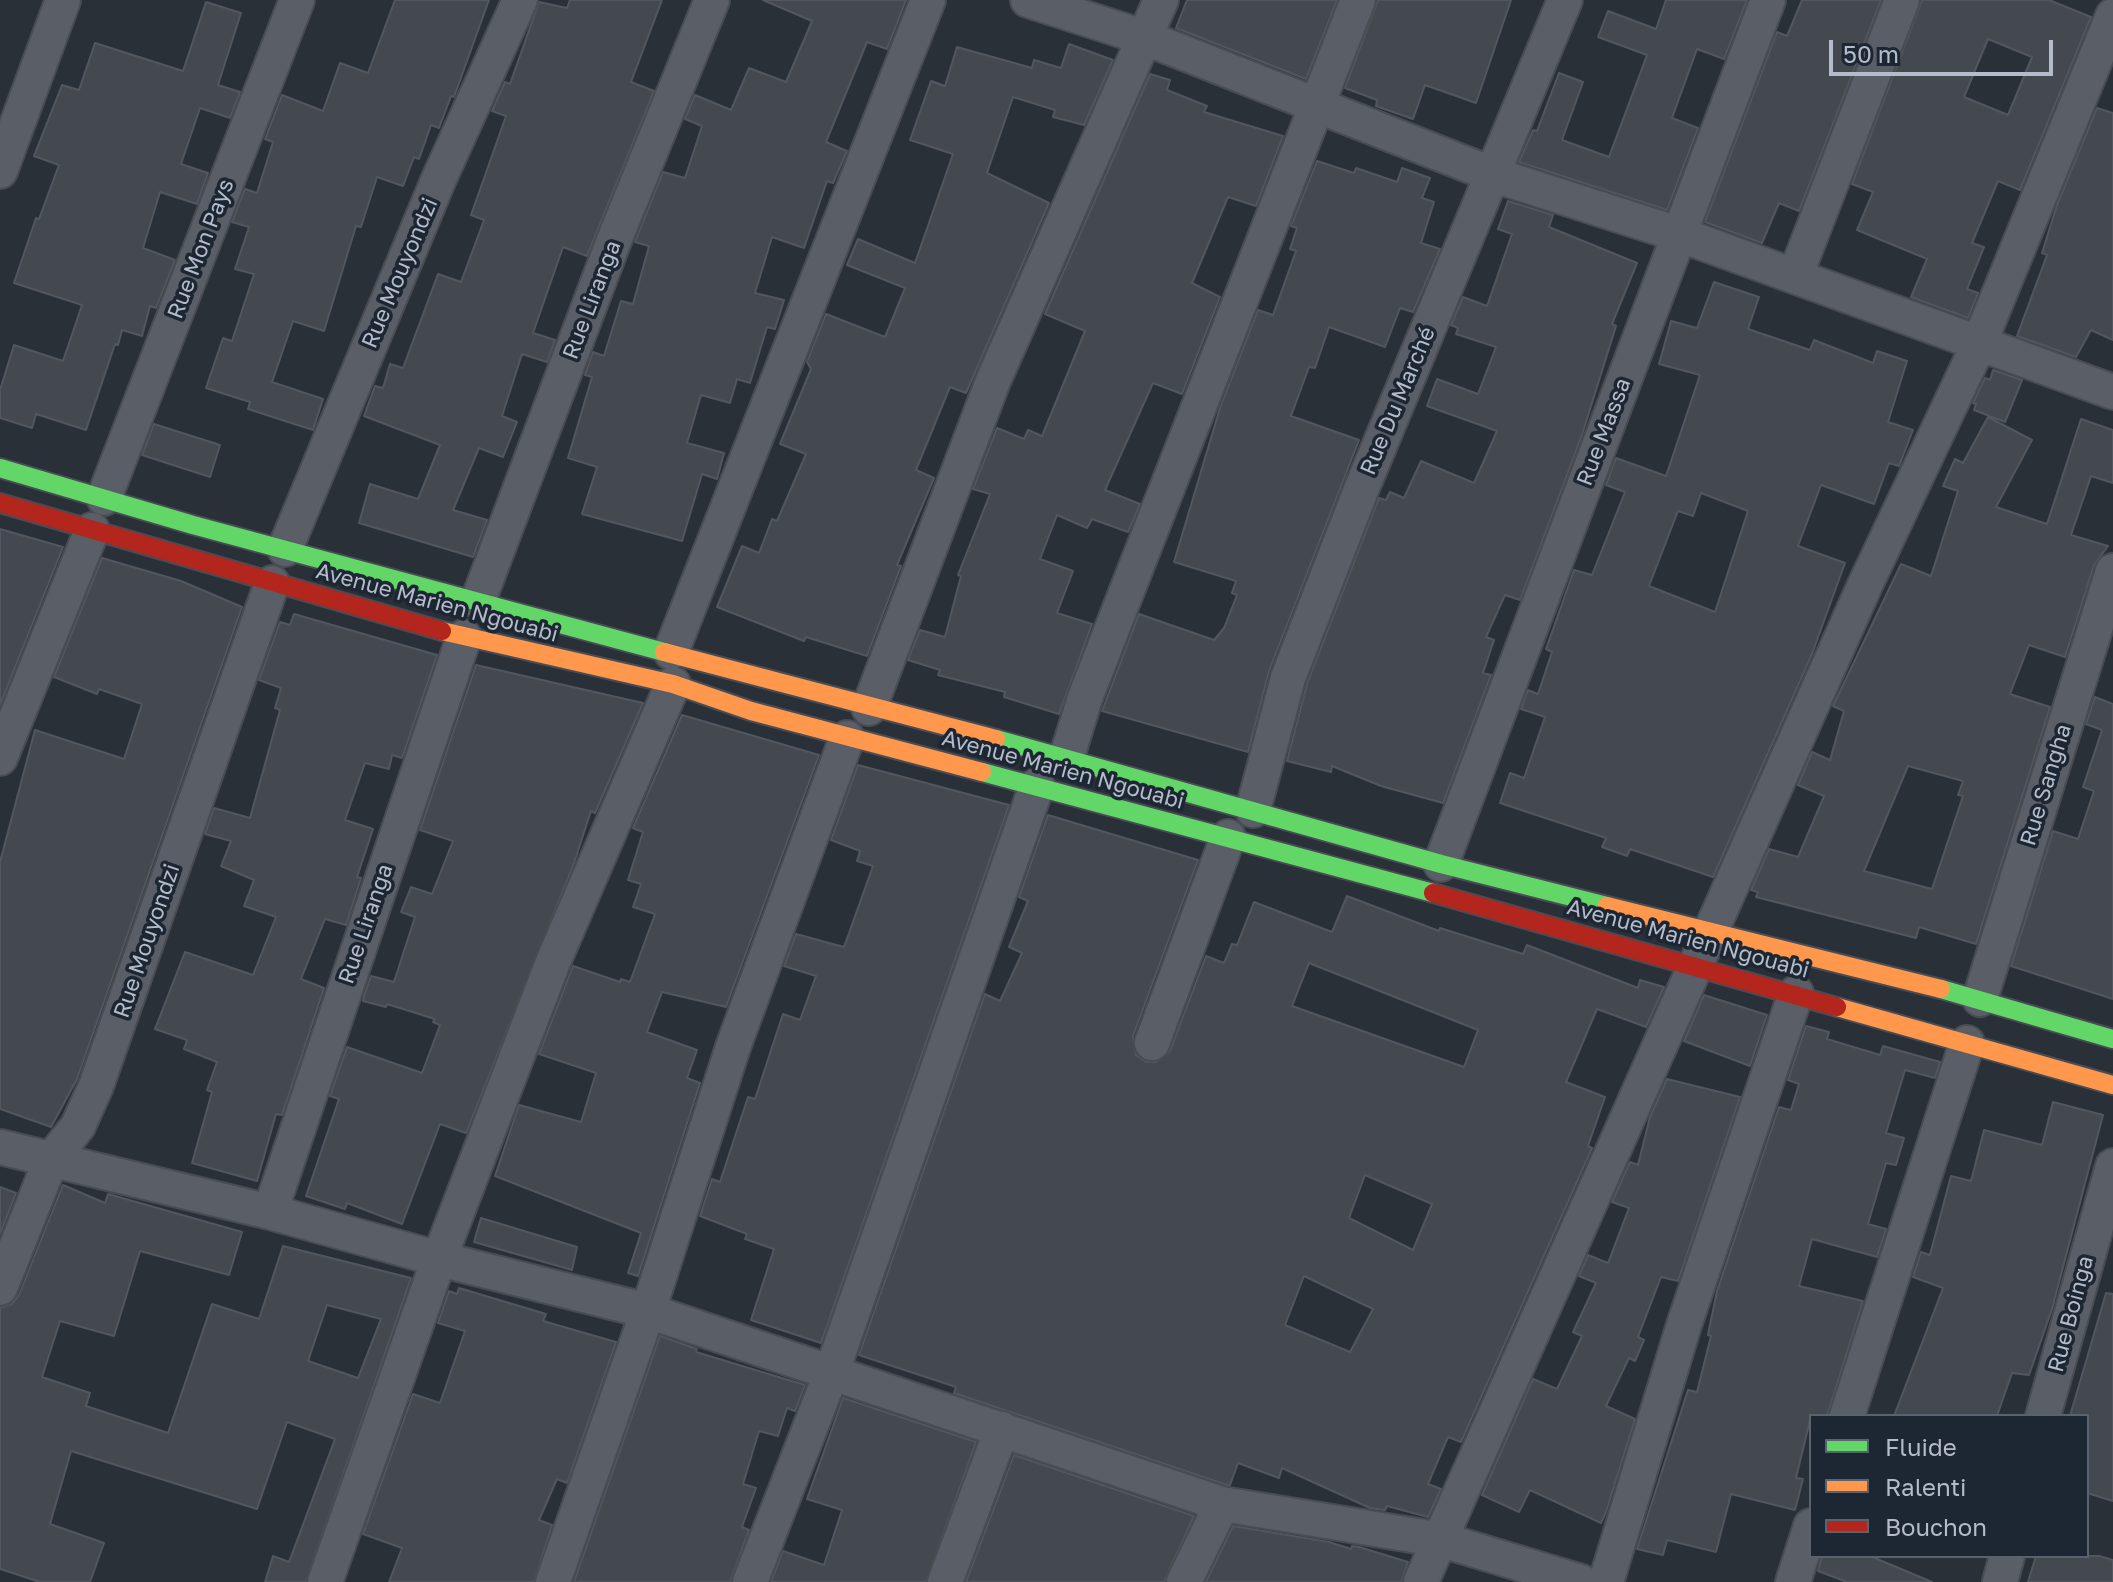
<!DOCTYPE html>
<html>
<head>
<meta charset="utf-8">
<style>
  body { margin:0 }
  #map { position:relative; width:2113px; height:1582px; overflow:hidden; background:#2a3038; font-family:"Golos Text",sans-serif }
  canvas { display:block }
  .legend { position:absolute; left:1809px; top:1414px; width:280px; height:144px; box-sizing:border-box; background:#1d2633; border:2px solid #59626f; margin:0; padding:10px 14px; list-style:none; font-size:24px; color:#b4bcc9 }
  .legend li { display:flex; align-items:center; gap:16px; height:40px }
  .legend b { width:40px; border:2px solid #59626f }
  .scale { position:absolute; left:1829px; top:40px; width:224px; height:36px; box-sizing:border-box; border:4px solid #b4bcc9; border-top:0; padding-left:10px; font-size:24px; line-height:28px; white-space:nowrap; color:#b4bcc9; -webkit-text-stroke:6px #1d2633; paint-order:stroke }
</style>
</head>
<body>
<div id="map">
<canvas width="2113" height="1582"></canvas>
<ul class="legend">
<li><b style="height:10px;background:#63d668"></b>Fluide</li>
<li><b style="height:10px;background:#ff974d"></b>Ralenti</li>
<li><b style="height:10px;background:#b3261e"></b>Bouchon</li>
</ul>
<div class="scale">50 m</div>
</div>
<script>
const c = document.querySelector('canvas').getContext('2d');
c.lineJoin = 'round';
function fill(path, color) { c.fillStyle = color; c.fill(path, 'evenodd'); }
function trace(path, color, width, dash) { c.strokeStyle = color; c.lineWidth = width; c.lineCap = dash ? 'butt' : 'round'; c.setLineDash(dash || []); c.stroke(path); }
function write(font, color, halo, rows, align = 'center') {
  c.font = font + ' "Golos Text",sans-serif'; c.lineWidth = 7; c.setLineDash([]); c.textBaseline = 'middle'; c.strokeStyle = halo; c.fillStyle = color; for (const [text, x, y, turn = 0] of rows) {
    c.save(); c.translate(x, y); c.rotate((+turn || 0) * Math.PI / 180); c.textAlign = isNaN(turn) ? turn : align; if (halo) c.strokeText(text, 0, 0); c.fillText(text, 0, 0); c.restore();
  }
}
const building = new Path2D(`
  M395,0h94l-35,97 -3,-1 -12,32 -8,-3 -12,34 -5,-2 -11,29 -26,-9 -16,50 -5,-1 -32,105 -31,-10 -21,61 51,17 -10,31 -65,-21 2,-7 -44,-14 17,-50 9,3 22,-67 -19,-5 14,-42 -17,-5 13,-33 12,4 16,-51 -8,-3 17,-44 41,16 17,-48 28,10z
  M570,0h92l-31,82 23,9 -67,165 -24,-9 -30,86 22,7 -8,22 -25,-8 -20,62 15,6 -14,35 -24,-9 -26,62 34,10 -14,37 -114,-34 11,-39 48,15 22,-54 -76,-29 11,-30 8,2 7,-24 13,4 35,-94 23,8 23,-62 -13,-5 35,-99 -14,-5 13,-29 5,2 29,-82 28,6z
  M763,0h143l-19,49 -20,-7 -41,100 21,9 -14,32 -6,-2 -23,67 -32,-11 -17,56 29,7 -9,29 -8,-2 -17,56 -13,-4 -7,24 -29,-8 -14,48 37,10 -7,26 -15,-5 -20,67 -100,-27 15,-47 -29,-9 24,-81 -7,-2 8,-23 11,4 17,-55 12,3 16,-58 -14,-4 28,-70 22,6 17,-52 -17,-7 10,-24 36,15 18,-42 37,14 26,-61z
  M1187,0h150l-31,79 -130,-51z
  M1378,0h133l-35,103 -51,-18 -12,34 -37,-13 1,-6 -32,-12z
  M1666,0h81l-23,59 -27,-10 -25,69 26,10 -31,82 -148,-48 14,-32 4,1 22,-58 24,9 -21,58 47,17 38,-102 -49,-18 10,-26 48,18z
  M1802,0h79l-82,211 -20,-8 -17,40 -57,-21 72,-190 10,4z
  M1922,0h127l42,17 -71,173 -22,-9 -26,62 12,4 -17,42 11,4 -10,25 -57,-21 16,-38 -70,-29 16,-38 -21,-8zM1988,39l44,18 -24,58 -44,-18z
  M206,2l35,11 -23,72 22,7 -10,26 -30,-10 -19,56 27,9 -11,31 -37,-12 -17,56 32,12 -19,48 -6,-2 -8,30 -20,-6 -4,15 -3,-1 -29,86 -50,-16 -4,14 -32,-10v-28l14,-45 49,16 19,-56 -68,-22 22,-65 3,1 20,-54 -25,-9 28,-71 17,5 16,-47 88,28z
  M1069,44l44,16 -29,65 -31,-8 2,-7 -42,-13 -26,76 62,30 -83,190 -16,-6 -34,83 18,8 -37,87 4,1 -34,90 -61,-19 -2,4 -87,-34 25,-61 17,7 13,-34 5,2 29,-67 -26,-10 31,-75 -4,-7 19,-48 59,23 20,-49 -58,-23 11,-26 57,24 38,-109 -43,-14 21,-59 14,5 12,-39 75,21 2,-8 27,8z
  M1150,74l20,6 -3,10 40,16 -3,6 79,24 -27,70 -28,-9 -36,86 28,14 -38,97 -29,-11 -48,107 35,14 -12,28 -36,-13 -5,9 -30,-13 -17,44 33,12 -16,42 35,11 -33,90 -55,-17 1,-5 -67,-17 2,-5 -32,-10 12,-30 25,7 16,-61 -3,-1 32,-81 -17,-5 24,-61 27,11 4,-9 14,6 43,-105 -40,-17z
  M2097,108l16,5v227l-22,-10 -15,27 -59,-21 30,-81 -5,-2 15,-48z
  M1317,161l37,12 2,-5 41,14 5,-14 28,10 -8,20 12,4 -13,41 19,6 -27,63 -13,-4 -15,39 -56,-20 -14,41 -6,-1 -18,49 68,24 -90,231 -21,81 -146,-41 37,-97 75,26 10,-12 13,-33 -5,-2 4,-12 -62,-19 46,-154 38,-98 15,5 23,-64 -6,-2 7,-21 -6,-2z
  M1508,201l45,14 -4,12 88,36 -25,61 4,2 -34,109 -62,165 -15,-5 -19,42 8,3 -11,33 8,2 -48,128 -62,-17 -49,-20 -1,6 -44,-11 20,-77 72,-186 7,2 4,-8 14,6 17,-37 53,22 23,-52 -70,-25 10,-27 41,15 18,-47 -40,-13 2,-6 -7,-3 12,-28 24,9 25,-72 -14,-5z
  M1714,282l45,15 -11,32 62,21 4,-10 59,23 4,-12 30,10 -19,61 25,8 -14,36 -10,-3 -15,41 -53,-19 -23,61 47,17 -33,91 -99,223 -83,-28 -3,7 -25,-9 4,-9 -106,-35 10,-30 14,5 21,-61 -24,-8 7,-19 10,4 14,-42 -6,-3 28,-79 18,5 33,-83 -19,-7 10,-27 50,18 34,-101 -41,-11 12,-43 26,7zM1701,493l47,18 -33,101 -66,-26 29,-75 15,5z
  M1993,370l29,10 -17,42 -31,-12 2,-6 -3,-1 12,-25 5,2z
  M1988,417l44,23 -36,67 51,17 34,-105 32,11v53l-22,-7 -20,59 37,11 -14,19 -29,92 -36,-12 -19,49 40,13 -74,237 -57,-17 -3,11 -160,-41 2,-5 -7,-2 18,-41 29,8 26,-61 -26,-11 14,-33 18,8 14,-49 -11,-5 68,-142 30,12 27,-85 -15,-5 12,-27 8,4zM1908,766l55,15 -5,14 5,1 -31,93 -68,-18z
  M154,424l66,21 -10,32 -68,-22z
  M0,529l63,18 -63,158z
  M102,558l79,23 61,26 -165,472 -26,48 -51,-18v-247l35,-132 89,29 18,-55 -43,-15 -2,5 -43,-17z
  M294,614l143,41 -35,103 -10,-3 -3,14 -24,-6 -20,57 28,9 -16,48 4,1 -15,47 -21,-6 -24,60 23,9 -42,127 -6,-1 -19,67 -65,-18 20,-71 -5,-2 10,-28 -33,-13 3,-9 -32,-11 30,-77 68,23 23,-58 -32,-11 10,-26 -33,-14 10,-25 -26,-7 9,-26 36,10 30,-108 -5,-2 6,-20 -22,-8 21,-58 10,3z
  M476,665l167,38 -48,110 -4,-2 -17,52 -108,270 -26,-9 -38,100 -55,-21 -2,6 -39,-13 33,-97 -9,-3 17,-49 75,26 18,-48 -7,-3 2,-3 -48,-15 -1,3 -23,-6 1,-5 7,-20 23,6 21,-65 -14,-5 10,-25 21,7 21,-53 -33,-11z
  M2095,697l18,7v295l-102,-33 42,-135 25,8 16,-48 -11,-4 19,-57 -16,-6z
  M682,715l137,40 -93,252 -64,-15 -15,40 50,18 -10,28 13,5 -62,193 -10,-3 13,-40 -146,-57 24,-71 62,17 15,-49 -57,-19 34,-88 47,16 1,-3 9,3 25,-68 -22,-7 8,-23 -13,-4 15,-48 -10,-4z
  M858,765l151,40 -188,538 -70,-23 23,-71 -29,-10 2,-5 -47,-18 12,-37 8,3 28,-85 7,2 28,-85 17,6 16,-44 -32,-10 12,-32 48,13 29,-81 -16,-5 3,-10 -29,-11z
  M1048,815l150,45 -65,176 3,19 10,7h10l14,-11 36,-95 18,7 8,-19 5,1 17,-43 78,30 15,-36 92,35 1,-3 83,26 4,-9 111,43 2,-8 24,7 -18,40 -49,-18 -31,73 39,15 -17,49 4,2 -131,294 -13,-5 -20,47 13,5 -13,28 -41,-11 -2,4 -15,-2 -88,-40 -3,10 -41,-15 -8,22h-3l-273,-92 2,-6 -97,-32 126,-361 15,7 22,-48 -13,-6 19,-46 -9,-4zM1309,963l169,67 -14,37 -172,-61zM1365,1175l67,29 -19,46 -64,-32zM1304,1276l69,33 -23,43 -65,-27z
  M1704,995l63,20 -17,51 -66,-25z
  M1806,1026l23,6 -2,7 53,16 3,-9 57,16 -5,16 -30,-8 -19,63 18,5 -8,27 -10,-2 -18,61 18,5 -9,28 -65,-18 -13,47 64,15 -36,115h-16l-15,62 7,1 -8,31 -64,-16 -15,58 -49,-12 -4,15 -26,-6 51,-159 9,2 14,-56 -3,-1 9,-44 62,-184 12,3 8,-26 -11,-4z
  M1667,1079l73,18 -62,184 -17,-4 -23,60 6,3 -9,21 -6,-3 -23,48 29,13 -29,93 -5,11 -71,-33 -11,22 -37,-17 51,-116 24,10 25,-53 -9,-4 23,-49 -17,-7 9,-21 20,8 21,-55 -17,-6 18,-40 8,3 12,-48z
  M2053,1102l50,13 -51,194 -23,66 -17,-2 -15,43h-103l49,-128 -30,-11 8,-25 9,3 21,-79 20,5 13,-51 58,15z
  M63,1185l42,18 3,-9 134,38 -13,43 -89,-24 -26,85 -54,-15 -18,56 48,16 -4,13 82,27 44,-129 47,15 24,-73 128,32 -105,304h-41l8,-26 16,6 46,-123 -48,-17 -30,87 -186,-58 -21,73 54,19 -14,39h-50l-40,-13v-261l12,-4 7,-9zM327,1305l54,14 -23,59 -50,-17z
  M0,1187l16,6 -16,41z
  M481,1218l96,29 -5,23 -98,-28z
  M459,1288l87,26 -3,7 73,21 -49,141 -10,-4 -18,41 13,5 -18,57h-145l13,-34 -39,-14 50,-140 27,9 25,-72 -27,-8 11,-32 8,3z
  M2106,1293l7,1v207l-26,-8v-77h-17z
  M660,1336l37,13 -1,3 109,33 -10,26 -8,-3 -9,28 -19,-5 -16,53 13,4 -14,39 7,3 -19,52h-156z
  M843,1398l133,44 -50,140h-155l12,-31 41,14 18,-55 -35,-11z
  M1014,1455l180,61 -30,66h-198z
  M1233,1526l96,16 22,7 1,-3 7,1 49,15 -7,20h-195z
  M1822,1556h48l62,26h-85l-29,-11z
  M2036,1556h63l14,4v22h-85z`);
const street = new Path2D(`
  M1028,0l118,38 348,137 187,60 432,157
  M0,171l63,-171
  M1795,276l107,-276
  M104,498l193,-498
  M285,549l153,-368 82,-181
  M478,601l135,-358 99,-243
  M671,652l257,-652
  M869,708l124,-327 168,-381
  M1067,756l18,-58 273,-698
  M0,758l92,-228
  M1253,810l35,-132 73,-188 204,-490
  M1441,864l327,-864
  M1980,999l133,-428
  M1152,1043l76,-206
  M0,1147l270,65 169,47 209,52 574,193 220,36 139,42
  M270,1212l194,-575
  M0,1288l51,-128 27,-34 18,-40 176,-503
  M1847,1416l120,-373
  M2043,1416l70,-250
  M325,1582l114,-323 114,-297 120,-278
  M553,1582l95,-271 85,-264 114,-309
  M750,1582l81,-208 206,-589
  M945,1582l57,-153
  M1184,1582l38,-78
  M1421,1582l444,-997 113,-239 135,-330
  M1606,1582l78,-257 112,-332
  M1793,1582l18,-56
  M2000,1582l7,-26`);
const fast = new Path2D(`
  M0,468l193,57 471,127
  M996,739l445,125 166,42
  M982,772l451,121
  M1941,989l172,50`);
const slow = new Path2D(`
  M442,631l231,53 78,27 231,61
  M664,652l332,87
  M1607,906l334,83
  M1837,1007l276,78`);
const jam = new Path2D(`
  M0,503l442,128
  M1433,893l404,114`);
const streetNames = [
  ["Rue Mon Pays",201,249,-69],
  ["Rue Mouyondzi",400,273,-67],
  ["Rue Liranga",592,300,-69],
  ["Rue Du Marché",1398,401,-67],
  ["Rue Massa",1604,432,-69],
  ["Avenue Marien Ngouabi",437,603,15],
  ["Avenue Marien Ngouabi",1063,770,15],
  ["Rue Sangha",2046,785,-73],
  ["Rue Liranga",366,924,-71],
  ["Avenue Marien Ngouabi",1688,939,15],
  ["Rue Mouyondzi",147,941,-71],
  ["Rue Boinga",2071,1314,-75]
];
fill(building, '#444950');
trace(building, '#52575f', 2);
trace(street, '#484c53', 38);
trace(fast, '#484c55', 22);
trace(slow, '#484c55', 22);
trace(jam, '#484c55', 22);
trace(street, '#5a5e66', 34);
trace(fast, '#63d668', 18);
trace(slow, '#ff974d', 18);
trace(jam, '#b3261e', 18);
write('22px', '#b4bcc9', '#1d2633', streetNames);
</script>
</body>
</html>
